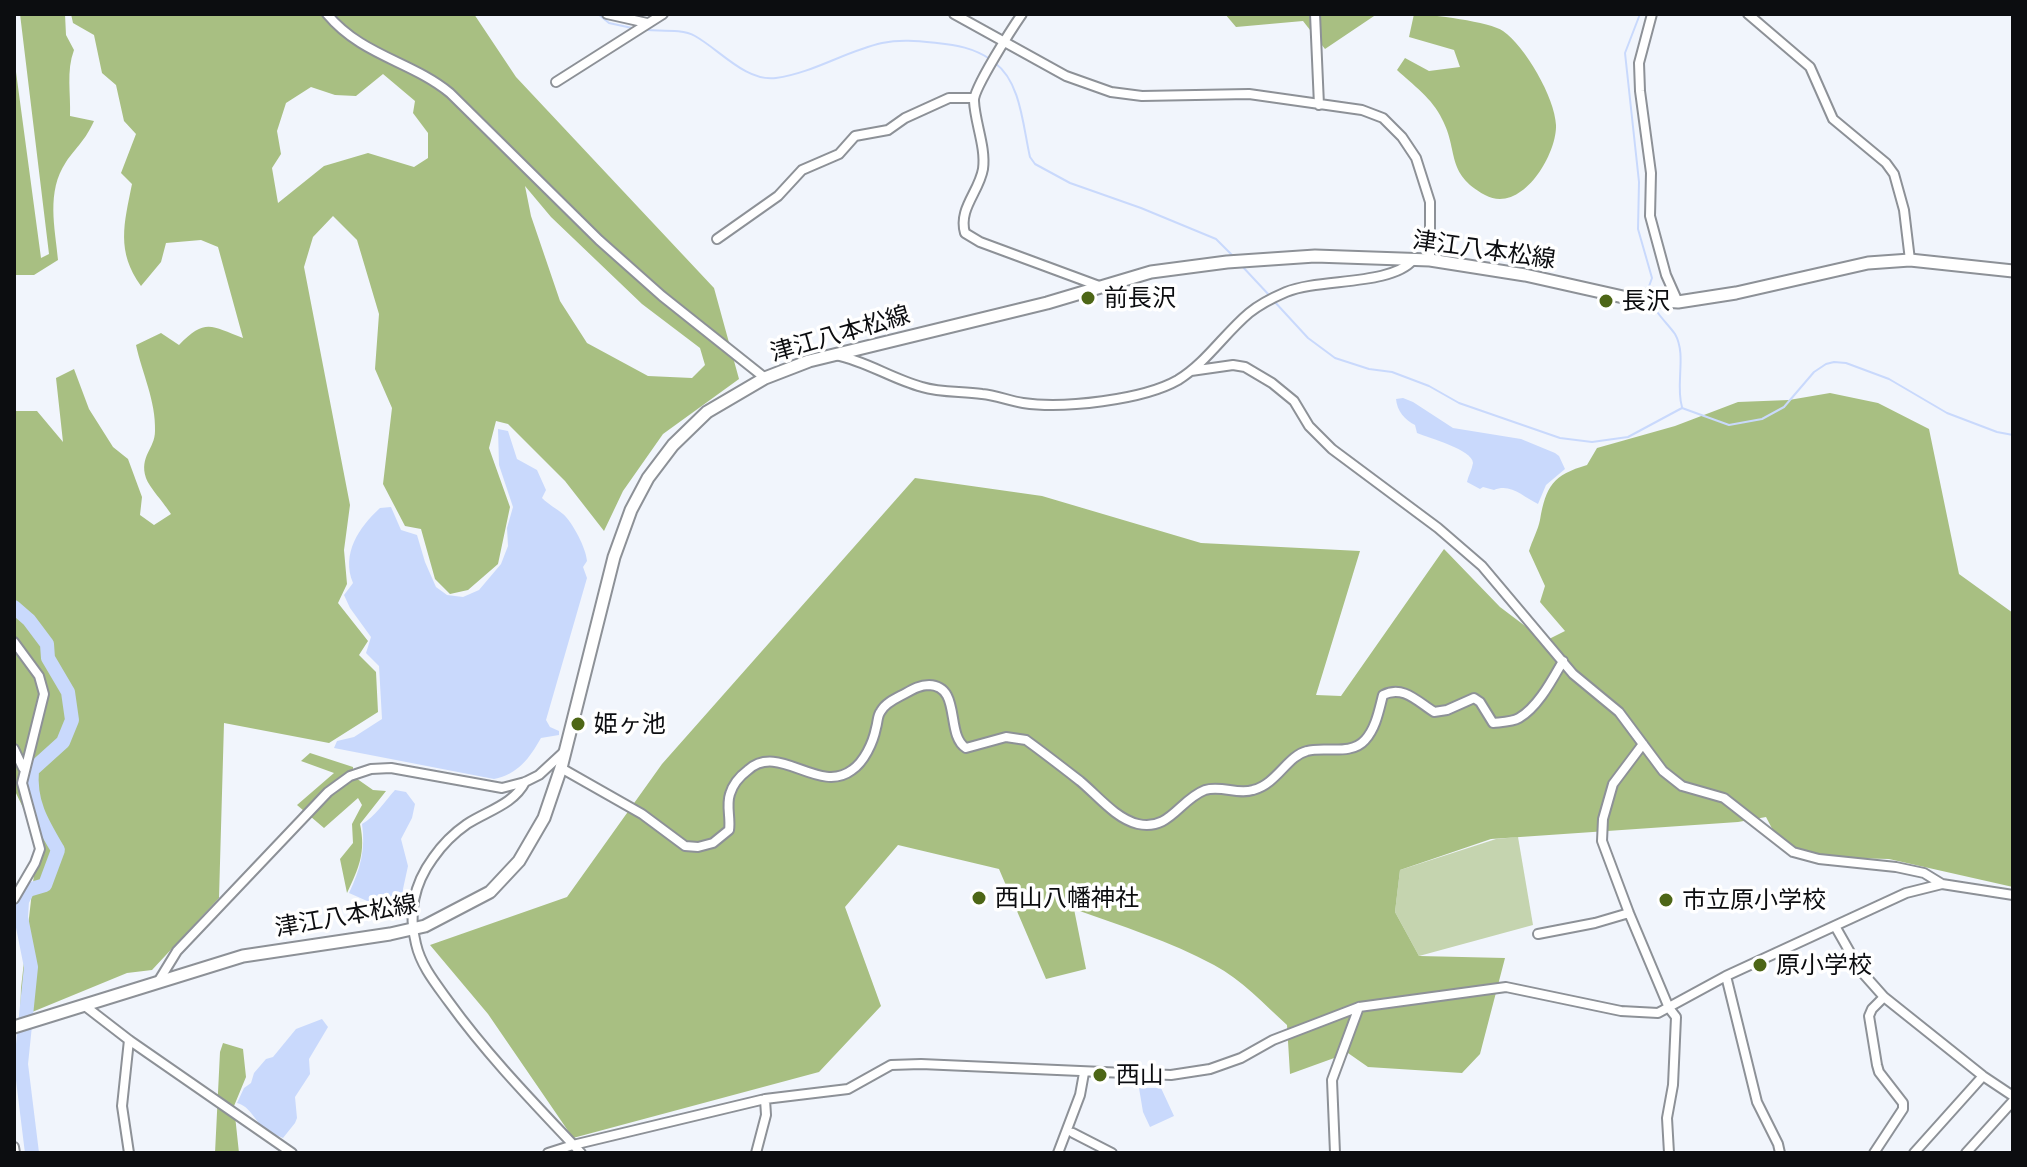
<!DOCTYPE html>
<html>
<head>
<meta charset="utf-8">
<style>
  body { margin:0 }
  #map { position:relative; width:2027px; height:1167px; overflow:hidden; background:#f1f5fc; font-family:"Golos Text",sans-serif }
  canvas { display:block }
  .frame { position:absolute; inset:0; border:16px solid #0c0d10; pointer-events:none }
</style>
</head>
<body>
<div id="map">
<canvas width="2027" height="1167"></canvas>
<div class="frame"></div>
</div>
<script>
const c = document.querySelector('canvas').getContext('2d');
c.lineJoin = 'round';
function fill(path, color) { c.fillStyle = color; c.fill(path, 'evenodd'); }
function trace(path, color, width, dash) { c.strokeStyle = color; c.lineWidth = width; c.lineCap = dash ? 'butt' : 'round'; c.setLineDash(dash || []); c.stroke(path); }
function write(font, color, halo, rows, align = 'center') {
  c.font = font + ' "Golos Text","Noto Sans JP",sans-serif'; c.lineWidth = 7; c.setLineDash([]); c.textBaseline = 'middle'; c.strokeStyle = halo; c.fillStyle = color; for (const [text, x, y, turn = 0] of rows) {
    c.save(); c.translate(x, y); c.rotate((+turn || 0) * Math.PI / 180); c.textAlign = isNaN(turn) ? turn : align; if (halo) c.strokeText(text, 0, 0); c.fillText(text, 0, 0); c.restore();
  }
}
const green = new Path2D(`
  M1518,837l15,88 -114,31 -24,-44 5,-42 96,-31z`);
const forest = new Path2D(`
  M20,14h45l1,21 8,15c-8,21 -3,44 -4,66l24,5c-9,20 -17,25 -28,41 -20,30 -11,65 -8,98l-24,15h-20v-218l27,201 8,-4z
  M71,14h403l42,63 198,211 25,91 -76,55 -40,57 -19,40 -39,-50 -57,-57 -12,-3 -7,27 21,59 -12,57 -30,26 -18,4 -15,-15 -14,-50 -16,-3 -22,-42 9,-76 -17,-39 4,-55 -22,-74 -24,-24 -20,21 -9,30 46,238 -6,45 3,34 -9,19 30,38 -9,14 17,17 2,40 -49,31 -105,-20 -5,175 -67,72 -25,3 -107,44 1,-29 17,-149 -24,-50v-378h23l26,31 -7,-64 18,-9 15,40 24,38 15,12 14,38 -2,18 14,10 17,-11c-6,-10 -22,-27 -25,-36 -7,-22 9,-29 9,-47 1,-30 -13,-58 -19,-86l25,-12 18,12c27,-28 33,-18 64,-7l-25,-91 -17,-7 -35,3 -5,19 -20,24c-25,-35 -17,-62 -9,-102l-11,-11 15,-39 -12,-13 -8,-36 -14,-12 -8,-38 -21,-12zM383,74l32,27 -2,12 15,20v25l-14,9 -46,-14 -44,13 -46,37 -6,-35 9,-14 -4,-23 9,-28 25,-16 24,8 21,1zM525,186l26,31 91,87 58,44 5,17 -13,13 -44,-2 -61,-33 -27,-42 -29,-85z
  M1225,14h152l-52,35 -22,-28 -67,6z
  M1414,14c16,0 77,8 89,17 22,15 52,67 53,94 1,30 -35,90 -71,70 -40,-22 -26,-44 -43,-76 -9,-20 -30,-35 -45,-49l8,-12 24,13 31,-4 -6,-17 -45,-13z
  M1830,393l48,10 51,26 30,145 54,39v274l-124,-28 -77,-2 -33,-15 -13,-25 -28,5 -247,17 -91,31 -5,42 24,44 86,2 -25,96 -18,19 -94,-6 -20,-14 -58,21 -3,-49c-23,-21 -45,-45 -73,-60 -44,-24 -93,-39 -140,-56l12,60 -40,10 -47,-110 -101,-24 -53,62 36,99 -62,66 -246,66 -85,-124 -58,-69 137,-48 95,-133 253,-286 127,18 159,47 159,8 -44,144 25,1 103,-147 56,58 45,34 20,-10 -25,-29 5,-16 -16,-35c3,-10 9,-21 11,-31 6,-34 13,-45 47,-55l10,-17 78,-22 63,-24 51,-2z
  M310,753l43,14v9l20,14 13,1 -26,33c6,28 -1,44 -13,69l-7,-34 13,-16 -1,-19 10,-19 -4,-7 -34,30 -27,-23 37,-32 -33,-12z
  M223,1043l20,6 3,28 -12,29 5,47h-24l5,-101z`);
const water = new Path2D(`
  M1403,398l10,4 40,26 68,11 34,14 4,3 6,13 -19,16 -8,19c-15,-7 -27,-21 -44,-14l-11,-3 -3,2 -13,-7c1,-6 5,-12 6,-19 0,-13 -44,-25 -56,-30l-2,-8c-10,-5 -18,-14 -19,-26z
  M498,429l10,2 9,28 20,11 9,20 -4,8c7,7 14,10 21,16 10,9 23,34 24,47l-4,6 4,11 -41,142 4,7 9,4v4l-18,3c-12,21 -23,36 -47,41l-160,-31 3,-7 17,-4 28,-18 -3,-53 -13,-13 5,-16 -21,-29 -6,-13 9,-12c-12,-29 6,-56 27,-75l11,-1 10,23 16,5 8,27 11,25 11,8 16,2 16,-7 22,-26 7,-18 -1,-18 6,-21 -14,-42z
  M395,790l11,2 9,12 -3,14 -11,21 7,27 -5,23 -2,27 -52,-23c11,-23 17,-44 13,-69 13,-7 23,-23 33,-34z
  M322,1019l6,8 -19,32 1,15 -15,23 2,21 -2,5 -12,15c-6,-3 -13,-4 -18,-8 -9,-8 -15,-24 -28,-27l7,-15 7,-5 3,-10 12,-14 7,-2 23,-28z
  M1139,1088h22l13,28 -24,11 -7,-15z`);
const stream = new Path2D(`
  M598,14l11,9 23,5
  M1640,14l-15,39 14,129 -1,47 14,49 -4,11
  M647,30c14,1 36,-1 48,6 25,14 51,46 81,42 37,-5 70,-27 106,-35 19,-4 36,-2 55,0 20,2 36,5 53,16
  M995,63c26,19 28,64 35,94l5,7 35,19 71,25 75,31 18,18
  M1241,265l28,30
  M1273,300l35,38 27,20 34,11 23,3 37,14 30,17 101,35 32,4 36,-5 54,-29 47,17 33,-6 22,-12 30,-35 12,-8 8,-2 12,1 43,16 58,34 50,19 16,3
  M1658,313c5,7 12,14 17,21 12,21 0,50 7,73`);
const river = new Path2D(`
  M14,607l15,13 18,24 1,14 20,34 4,28 -9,22 -31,28c-3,32 10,53 26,80l-13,35 -17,5 -6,11 -1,16 10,50 -10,97 11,89`);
const minor = new Path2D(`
  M327,14c35,42 84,47 123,79l149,147 63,56 103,82
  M607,14l40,9
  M954,14l112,62 45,16 31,4 107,-2 113,16 21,8 19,19 14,21 14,44v58
  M1022,14c-9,13 -49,75 -48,87 1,22 12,46 9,68 -4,23 -25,40 -18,64l15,9 119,44
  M1315,14l4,91
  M1652,14l-13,49 1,28 11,82 -1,43 16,59 12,27
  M1748,14l62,53 23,52 53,44 8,11 10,36 6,50
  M556,82l107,-68
  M717,239l61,-43 24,-26 37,-16 16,-18 33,-6 17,-12 44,-20h24
  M836,355c30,6 56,24 86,32 19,6 40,4 60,7 14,1 27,7 41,9 40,6 120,-3 155,-23 28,-17 46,-46 71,-67 11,-9 23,-15 37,-21 34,-14 104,-6 127,-32
  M1191,371l42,-6 12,2 27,16 22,18 15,25 23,23 106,79 44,38 91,108 46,38 44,59 19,15 42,12 69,54 26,7 77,8 28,6 18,11
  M14,642l25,34 5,18 -22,89 18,66 -5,14 -21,36
  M1643,744l-30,40 -10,35 -1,22 27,72 40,95 7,9 -3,68 -6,33 2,35
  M14,749l9,19
  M561,768l81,46 43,32 13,1 15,-4 16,-13c2,-12 -3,-24 1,-36 3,-10 10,-18 18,-24 31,-28 71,25 104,0 12,-8 21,-27 24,-42 2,-6 1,-12 5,-17 5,-9 16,-13 25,-18 7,-4 14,-8 23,-8 33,1 16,50 37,63l40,-11 20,3c18,13 36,27 54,41 17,14 36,38 58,43 32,7 41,-24 67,-34 16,-5 33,5 48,0 24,-6 34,-34 54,-39 17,-5 44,5 58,-11 11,-12 14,-30 18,-45 20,-10 34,6 51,17l13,-2 27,-12 6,4 13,21c8,-1 19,-1 26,-5 19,-11 33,-38 44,-57
  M525,782c-11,22 -38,29 -58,42 -13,9 -25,21 -34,34 -19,26 -25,55 -17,86 5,22 20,40 33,58 39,54 86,102 132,151
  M1835,926l25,44 24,27 99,79 30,20
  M1538,934l57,-11 34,-10
  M1726,976l31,126 21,42 2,9
  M158,982l19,-31 151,-159 22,-16 21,-7 20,-1 111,20 23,-6 14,-7 26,-24
  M85,1006l44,34 163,113
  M129,1040l-7,66 7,47
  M1073,1133l39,20
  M14,1147l1,6
  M548,1153l25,-8 192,-46 83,-10 43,-24 30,-1 250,11 39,-6 31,-11 32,-18 86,-33 147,-20 115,24 37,2 68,-37 180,-83 36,-9 71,11
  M756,1153l10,-38 -1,-16
  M1058,1153l22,-58 4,-22
  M1335,1153l-3,-73 27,-73
  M1874,1153l29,-44v-6l-24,-31 -2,-7 -8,-49 3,-7 12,-12
  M1914,1153l69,-77
  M1966,1153l47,-52`);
const major = new Path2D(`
  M14,1027l229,-71 147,-22 35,-8 65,-34 29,-31 25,-43 17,-50 53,-211 17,-47 17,-32 25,-33 34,-33 58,-34 44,-17 238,-58 104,-31 76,-10 88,-6 115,4 95,15 107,24 46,3 58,-9 132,-30 42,-3 103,11`);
const markers = [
  [1088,298,8,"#4d6616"],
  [1606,301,8,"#4d6616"],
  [578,724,8,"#4d6616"],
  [979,898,8,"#4d6616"],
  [1666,900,8,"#4d6616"],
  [1760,965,8,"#4d6616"],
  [1100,1075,8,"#4d6616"]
];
const streetNames = [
  ["津江八本松線",1484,250,8],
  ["津江八本松線",840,334,-16],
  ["津江八本松線",346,916,-10]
];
const poiNames = [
  ["前長沢",1104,298],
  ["長沢",1622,301],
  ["姫ヶ池",594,724],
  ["西山八幡神社",995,898],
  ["市立原小学校",1682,900],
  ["原小学校",1776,965],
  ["西山",1116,1075]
];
fill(green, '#c5d4af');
fill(forest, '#a8bf82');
fill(water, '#c9d9fc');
trace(stream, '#c9d9fc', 2);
trace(river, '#c9d9fc', 14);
trace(minor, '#8d9197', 12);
trace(major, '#8d9197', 15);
trace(minor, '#fff', 8);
trace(major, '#fff', 11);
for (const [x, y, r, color] of markers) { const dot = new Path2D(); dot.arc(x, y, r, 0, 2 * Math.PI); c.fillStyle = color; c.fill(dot); trace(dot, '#fff', 3); }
write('24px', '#0c0d10', '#fff', streetNames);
write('24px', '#0c0d10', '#fff', poiNames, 'left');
</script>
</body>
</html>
